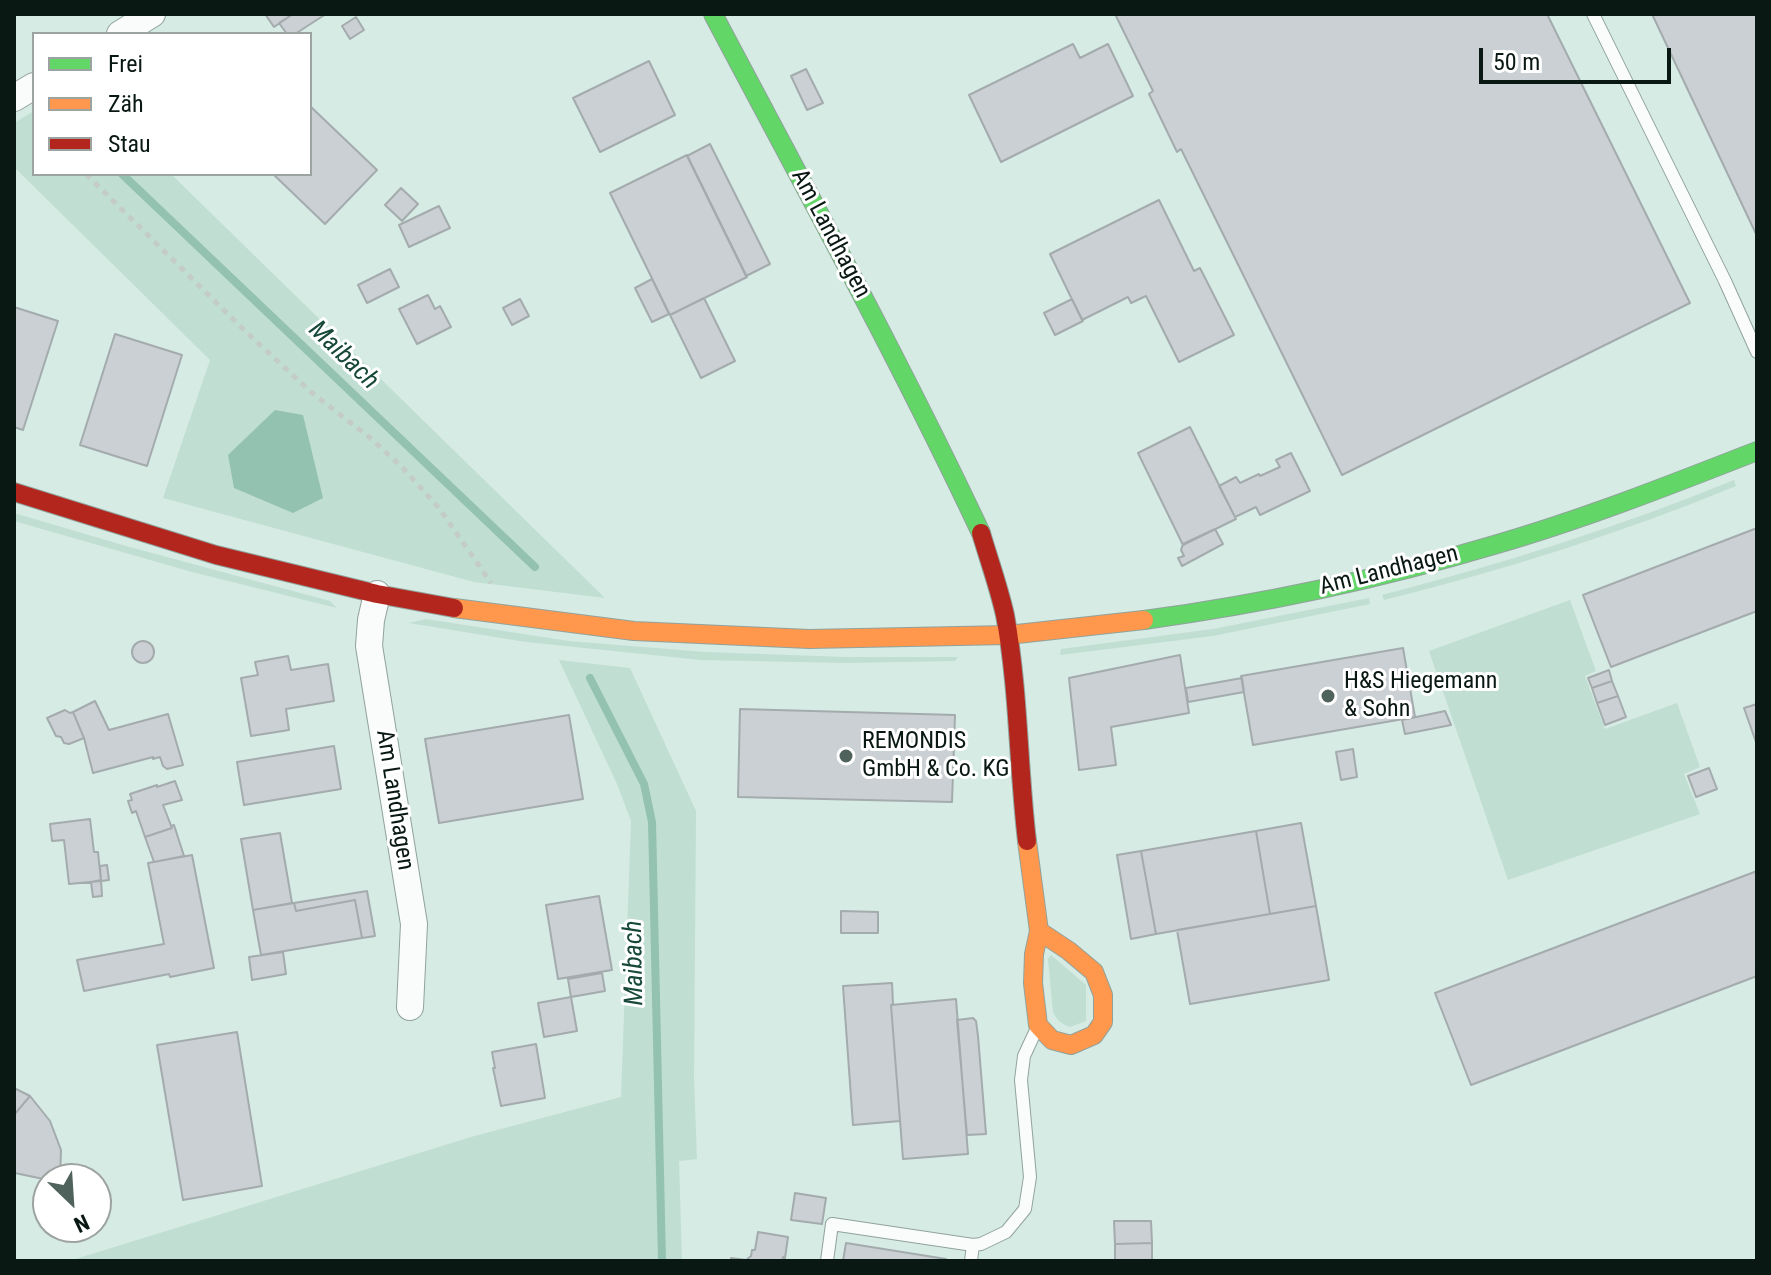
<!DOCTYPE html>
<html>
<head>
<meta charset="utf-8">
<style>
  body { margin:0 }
  #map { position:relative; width:1771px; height:1275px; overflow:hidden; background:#d5ebe3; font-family:"Roboto Condensed",sans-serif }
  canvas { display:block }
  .frame { position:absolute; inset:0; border:16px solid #091813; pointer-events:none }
  .legend { position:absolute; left:32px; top:32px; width:280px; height:144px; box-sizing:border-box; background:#fff; border:2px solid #9da3a1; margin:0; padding:10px 14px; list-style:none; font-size:24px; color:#091813 }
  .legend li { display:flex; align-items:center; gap:16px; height:40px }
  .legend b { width:40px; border:2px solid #9da3a1 }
  .north { position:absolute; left:32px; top:1163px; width:80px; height:80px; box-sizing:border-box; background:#fff; border:2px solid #9da3a1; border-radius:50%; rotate:155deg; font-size:22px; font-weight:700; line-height:32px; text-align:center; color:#091813 }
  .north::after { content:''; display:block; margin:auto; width:28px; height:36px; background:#50625c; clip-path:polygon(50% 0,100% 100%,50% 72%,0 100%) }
  .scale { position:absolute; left:1479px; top:48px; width:192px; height:36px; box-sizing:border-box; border:4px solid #091813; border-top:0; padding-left:10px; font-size:24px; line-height:28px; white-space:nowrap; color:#091813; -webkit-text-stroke:6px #fff; paint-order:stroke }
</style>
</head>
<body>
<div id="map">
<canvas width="1771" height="1275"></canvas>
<div class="frame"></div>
<ul class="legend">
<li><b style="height:10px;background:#63d668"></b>Frei</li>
<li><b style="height:10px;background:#ff974d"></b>Zäh</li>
<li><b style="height:10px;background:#b3261e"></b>Stau</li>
</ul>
<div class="north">N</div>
<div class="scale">50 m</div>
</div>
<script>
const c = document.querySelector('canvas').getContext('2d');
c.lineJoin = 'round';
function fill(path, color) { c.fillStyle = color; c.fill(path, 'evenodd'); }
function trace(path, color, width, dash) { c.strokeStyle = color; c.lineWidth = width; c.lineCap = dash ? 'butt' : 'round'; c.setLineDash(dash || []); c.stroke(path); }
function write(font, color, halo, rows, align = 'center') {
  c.font = font + ' "Roboto Condensed",sans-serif'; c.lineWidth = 6; c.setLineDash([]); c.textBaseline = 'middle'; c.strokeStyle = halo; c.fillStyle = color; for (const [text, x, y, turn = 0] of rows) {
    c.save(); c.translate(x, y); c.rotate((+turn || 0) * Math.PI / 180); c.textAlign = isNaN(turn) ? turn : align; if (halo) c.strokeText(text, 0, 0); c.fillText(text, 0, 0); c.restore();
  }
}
const green = new Path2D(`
  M34,111v63h137l434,424 -131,-16 -311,-84 47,-138 -196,-193v-44z
  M1734,480l2,6c-114,47 -232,84 -352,114l-2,-5c120,-31 237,-68 352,-115z
  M14,513l112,33 204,55 7,7 -145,-36 -171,-49 -7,-2z
  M1369,598l1,6 -157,32 -153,19 1,-6 152,-20z
  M1570,600l26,71 -11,5 20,53 72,-26 23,64 -16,7 16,40 -192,66 -79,-229z
  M426,619l143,22 136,11 141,5h112l-3,4 -109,2 -145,-3 -175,-18 -117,-19z
  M559,660l71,8 66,143 -2,267 3,81 -18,2 3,100h-613l402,-124 150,-40 10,-276 -14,-37z
  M1051,955l35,30v36l-16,6c-9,-3 -13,-7 -17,-15l-5,-53z`);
const water = new Path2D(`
  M275,410l28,5 20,83 -30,15 -59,-25 -6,-33z`);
const stream = new Path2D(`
  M122,174l413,393
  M590,678l54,106 8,38 10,439`);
const building = new Path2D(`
  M265,14h28l-19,13z
  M293,14h33l-31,20h-8l-8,-11z
  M1115,14h432l143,289 -348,172 -161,-326 -4,3 -28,-58 4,-3z
  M1652,14h105v222z
  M356,17l8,13 -14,9 -8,-13z
  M1073,44l7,14 28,-14 25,52 -132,66 -32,-67z
  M649,61l26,54 -75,37 -27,-54z
  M806,69l17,34 -16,7 -16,-34z
  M310,106l67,64 -52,54 -52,-50h37z
  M710,144l60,120 -24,12 -59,-120z
  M687,155l60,122 -77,38 -60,-122z
  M401,188l17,16 -16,17 -17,-16z
  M1159,200l35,71 6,-3 34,67 -55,27 -33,-66 -15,7 -3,-6 -46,23 -32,-66z
  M439,206l11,22 -41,19 -10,-22z
  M390,269l9,18 -32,16 -9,-18z
  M652,279l17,35 -17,8 -17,-34z
  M428,295l7,14 5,-3 11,21 -34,17 -18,-35z
  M704,298l31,63 -34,17 -31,-63z
  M520,299l9,17 -17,9 -9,-17z
  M1072,299l11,22 -28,14 -11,-22z
  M14,307l44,14 -35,109 -9,-3z
  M115,334l67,21 -35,111 -67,-21z
  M1190,427l46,92 -53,26 -45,-92z
  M1291,453l19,38 -50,24 -4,-8 -21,10 -16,-31 17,-9 4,6 19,-9 1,2 20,-9 -4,-7z
  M1757,528v83l-146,56 -28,-72z
  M1215,529l8,15 -41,22 -4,-8 6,-2 -3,-6 2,-6z
  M132 652a11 11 0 1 1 22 0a11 11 0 1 1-22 0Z
  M1403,648l12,69 -162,28 -12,-69z
  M1180,655l9,58 -78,14 5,38 -37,5 -10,-92z
  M288,656l3,14 37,-6 6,37 -48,8 3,21 -38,6 -10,-58 17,-3 -3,-13z
  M1609,670l3,11 -20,7 -4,-10z
  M1242,678l2,14 -56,10 -2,-14z
  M1612,681l6,15 -21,7 -5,-15z
  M1618,696l8,21 -21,8 -8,-22z
  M95,701l14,29 59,-16 15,51 -16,4 -4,-3 -3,-9 -7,2v-2l-60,16 -9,-35 -11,-26z
  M1757,704v41l-13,-37z
  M740,709l215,6 -3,87 -214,-5z
  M65,710l5,3 3,-1 11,26 -15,6 -5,-1 -3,-6 -5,-1 -9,-18z
  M1445,711l6,14 -46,9 -3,-14z
  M569,715l14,84 -144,24 -14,-84z
  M334,746l7,43 -97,16 -7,-43z
  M1353,749l4,28 -16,3 -5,-28z
  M1709,768l8,21 -21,8 -8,-21z
  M175,781l7,19 -19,5 9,23 -27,9 -9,-26 -4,2 -4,-12 4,-1 -2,-6 27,-9v2z
  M90,819l4,33h4l3,29 -32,3 -5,-44 -12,1 -2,-17z
  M1301,823l15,83 -46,8 -14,-83z
  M174,825l10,31 -30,6 -9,-25 27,-9 -1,-2z
  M1256,831l14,83 -114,20 -15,-83z
  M280,833l12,70 -39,7 -12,-71z
  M1141,851l15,83 -25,5 -14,-84z
  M192,855l22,113 -44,9 -1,-3 -85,17 -7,-31 87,-16 -16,-81z
  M107,865l2,15 -8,1 -1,-15z
  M1757,871v105l-286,109 -36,-92z
  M101,880l1,16 -9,1 -2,-15z
  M367,891l8,45 -13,2 -7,-38 -59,11 -2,-8z
  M599,896l13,74 -54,9 -12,-74z
  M355,900l7,38 -101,17 -8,-45 41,-7 2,8z
  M1316,906l13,74 -139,24 -13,-74z
  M841,911l37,1v21h-37z
  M283,952l3,22 -34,6 -3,-23z
  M602,973l3,18 -34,6 -3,-18z
  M892,983l1,21 -2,1 9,116 -47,4 -10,-139z
  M571,997l6,34 -33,6 -6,-34z
  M956,999l12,155 -65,5 -12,-154z
  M973,1018l3,3 2,15 8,98 -19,1 -10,-115z
  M237,1032l25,154 -79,14 -26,-155z
  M536,1044l9,54 -44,8 -8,-38h2l-3,-16z
  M14,1088l16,8 -16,19z
  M30,1096l20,25 11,29 -1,29 -12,1 -33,-7 -1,-58z
  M795,1193l31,5 -4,26 -31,-4z
  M1114,1221h37l1,22 -37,1z
  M758,1232l30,5 -3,21 -2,-1 -1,4h-51v-3l15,2 5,-4 1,-6h3z
  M846,1243l100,16v2h-103z
  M1152,1243v18h-37v-17z`);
const path = new Path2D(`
  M86,174l159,157 66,61 58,45 32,29 38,42 52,75`);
const lane = new Path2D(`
  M1593,14l132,267 32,71
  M827,1261l5,-37 141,21 8,-1 25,-12 19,-23 5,-32 -9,-97 3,-24 13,-28
  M971,1261l2,-16`);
const street = new Path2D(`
  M120,34l32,-20
  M14,98l20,-12
  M377,594l-6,26 -2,26 45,278 -4,83`);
const fast = new Path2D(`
  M713,14c91,172 185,343 268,519
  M1144,620c118,-16 236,-41 350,-75 90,-26 176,-60 263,-94`);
const slow = new Path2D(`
  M454,608l180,23 175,8 199,-4 136,-15
  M1027,841l12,90 -5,23 -1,29 5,42 14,15 19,5 23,-10 9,-13v-27l-9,-23 -25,-21 -30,-20`);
const jam = new Path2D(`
  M14,492l202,63 161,39 77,14
  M981,533c8,27 18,55 24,82 14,75 13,151 22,226`);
const markers = [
  [1328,696,8,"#50625c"],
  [846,756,8,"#50625c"]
];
const streetNames = [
  ["Am Landhagen",830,234,62],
  ["Am Landhagen",1389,571,-14],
  ["Am Landhagen",394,800,81]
];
const poiNames = [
  ["H&S Hiegemann",1344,682],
  ["& Sohn",1344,710],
  ["REMONDIS",862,742],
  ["GmbH & Co. KG",862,770]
];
const waterNames = [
  ["Maibach",343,356,44],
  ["Maibach",635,963,-91]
];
fill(green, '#c1ded3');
fill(water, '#93c2b1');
trace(stream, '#93c2b1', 8);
fill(building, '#cbd0d5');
trace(building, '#a4abad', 2);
trace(lane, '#91a29c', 14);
trace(street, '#91a29c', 28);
trace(fast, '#91a29c', 20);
trace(slow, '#91a29c', 20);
trace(jam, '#91a29c', 20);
trace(path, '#c4ccc9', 5, [6, 6]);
trace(lane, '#f9fcfb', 12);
trace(street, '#f9fcfb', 26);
trace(fast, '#63d668', 18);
trace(slow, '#ff974d', 18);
trace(jam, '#b3261e', 18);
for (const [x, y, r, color] of markers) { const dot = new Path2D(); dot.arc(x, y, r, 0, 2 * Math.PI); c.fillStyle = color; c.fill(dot); trace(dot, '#fff', 3); }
write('24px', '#091813', '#fff', streetNames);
write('24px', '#091813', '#fff', poiNames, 'left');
write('italic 26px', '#174839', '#fff', waterNames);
</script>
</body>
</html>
